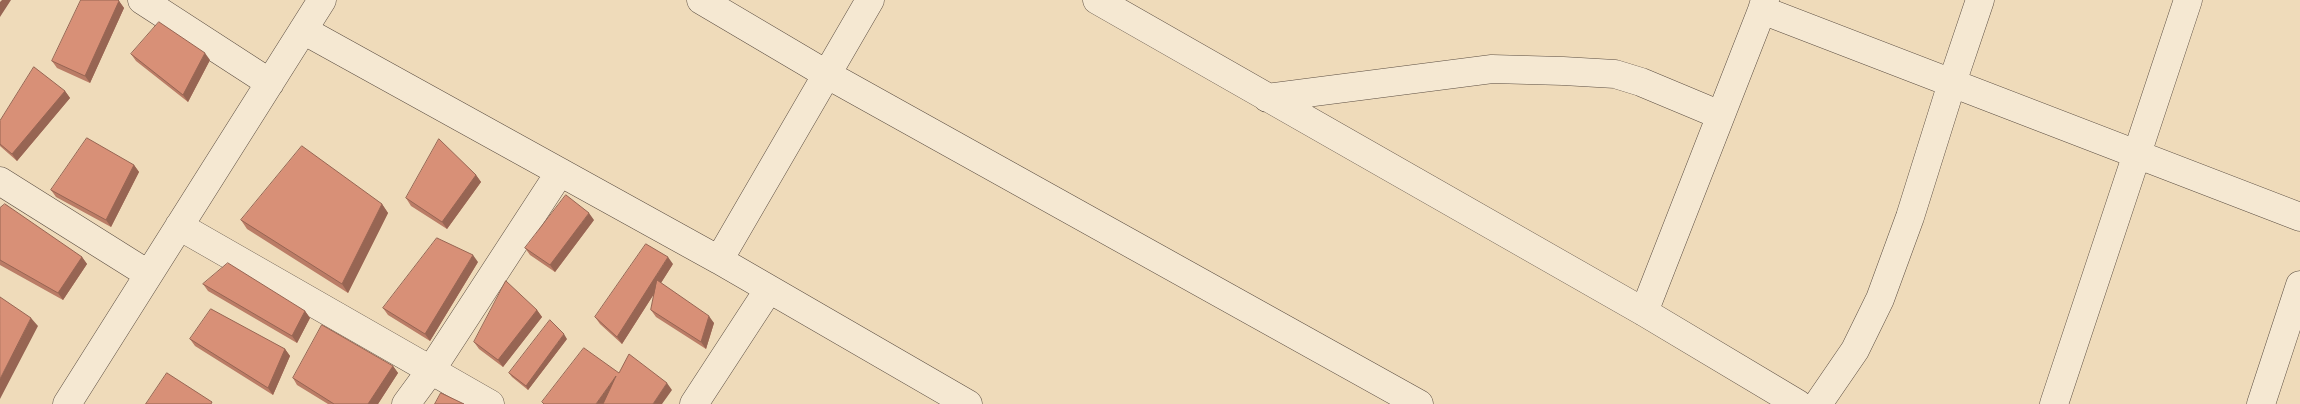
<!DOCTYPE html>
<html>
<head>
<meta charset="utf-8">
<style>
  body { margin:0 }
  canvas { display:block; background:#efdbba }
</style>
</head>
<body>
<canvas width="2300" height="404"></canvas>
<script>
const c = document.querySelector('canvas').getContext('2d');
c.lineJoin = 'round';
function trace(path, color, width, dash) { c.strokeStyle = color; c.lineWidth = width; c.lineCap = dash ? 'butt' : 'round'; c.setLineDash(dash || []); c.stroke(path); }
function fill(path, color) { c.fillStyle = color; c.fill(path, 'evenodd'); }
const minor = new Path2D(`
  M142,0l128,83
  M701,0l127,75 591,329
  M870,0l-151,260 249,144
  M1097,0l547,312 154,92
  M1765,0l-3,10 538,207
  M303,30l416,230
  M1267,98l225,-29 71,2 52,3 26,8 79,33
  M0,181l148,93
  M179,226l311,178
  M1644,312l118,-302
  M67,404l255,-404
  M406,404l25,-34 129,-198
  M694,404l75,-115
  M1818,404l37,-54 25,-51 30,-82 42,-134 28,-83
  M2054,404l134,-404
  M2261,404l39,-119`);
const wall = new Path2D(`
  M119,1l5,7 -34,75 -33,-15 -5,-7z
  M131,54l79,6 -22,42 -52,-41z
  M65,91l5,7 -53,63 -17,-15v-25z
  M134,165l5,7 -28,55 -55,-30 -5,-7z
  M476,175l5,7 -34,47 -36,-23 -5,-8z
  M382,204l6,9 -40,80 -101,-64 -6,-9z
  M0,208l82,49 5,7 -24,36 -63,-35z
  M594,220l-39,52 -25,-17 -5,-7z
  M478,262l-48,79 -42,-26 -5,-7z
  M673,264l-12,19 53,40 -8,26 -50,-32 -5,-7 3,-16 -32,50 -22,-20 -5,-7z
  M203,284l102,27 5,7 -13,25 -89,-52z
  M537,310l5,7 -39,50 -24,-18 -5,-7z
  M190,339l95,10 5,7 -17,39 -78,-49z
  M567,339l-39,51 -16,-13 -3,-4z
  M393,366l5,7 -20,31h-50l-31,-19 -4,-7z`);
const shadedWall = new Path2D(`
  M2,0h9l-11,17v-15z
  M119,1l5,7 -34,75 -5,-7z
  M205,53l5,7 -22,42 -5,-7z
  M65,91l5,7 -53,63 -5,-7z
  M134,165l5,7 -28,55 -5,-7z
  M476,175l5,7 -34,47 -5,-7z
  M382,204l6,9 -40,80 -6,-9z
  M589,213l5,7 -39,52 -5,-7z
  M473,255l5,7 -48,79 -5,-7z
  M82,257l5,7 -24,36 -5,-7z
  M668,257l5,7 -51,80 -5,-7z
  M537,310l5,7 -39,50 -5,-7z
  M305,311l5,7 -13,25 -5,-7z
  M709,316l5,7 -8,26 -5,-7z
  M31,318l7,8 -38,73v-20z
  M564,334l3,5 -39,51 -2,-4z
  M285,349l5,7 -17,39 -5,-7z
  M393,366l5,7 -20,31h-10z
  M616,376l-10,28h-10z
  M667,383l5,7 -10,14h-9z`);
const building = new Path2D(`
  M81,0h37l1,1 -34,75 -33,-15z
  M159,22l46,31 -22,42 -52,-41z
  M34,67l31,24 -53,63 -12,-10v-23z
  M87,138l47,27 -28,55 -55,-30z
  M439,139l37,36 -34,47 -36,-24z
  M302,146l80,58 -40,80 -101,-64z
  M566,195l23,18 -39,52 -25,-17z
  M5,204l77,53 -24,36 -58,-33v-52z
  M437,238l36,17 -48,79 -42,-26z
  M646,244l22,13 -51,80 -22,-20z
  M228,263l77,48 -13,25 -89,-52z
  M657,280l52,36 -8,26 -50,-32z
  M506,281l31,29 -39,50 -24,-18z
  M0,297l31,21 -31,61z
  M211,309l74,40 -17,39 -78,-49z
  M550,320l14,14 -38,52 -17,-13z
  M322,325l71,41 -25,38h-34l-41,-26z
  M584,348l35,25 10,-19 38,29 -14,21h-50l13,-28 -20,28h-52l-2,-2z
  M167,373l45,29 -1,2h-65z
  M441,393l23,11h-29z`);
trace(minor, '#5c4e42', 29);
trace(minor, '#f5e8d2', 28);
fill(wall, '#ba7c66');
fill(shadedWall, '#976553');
fill(building, '#d89077');
trace(building, '#976553', 1);
</script>
</body>
</html>
